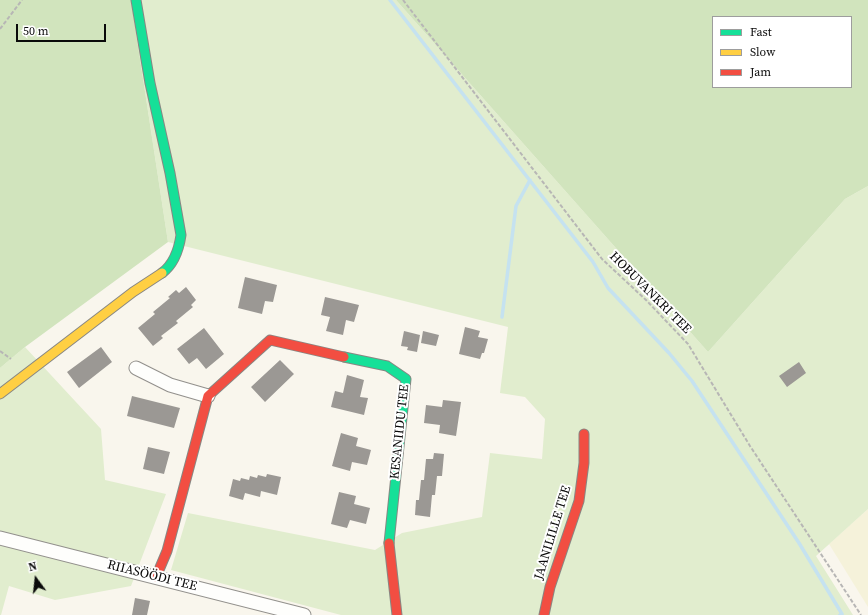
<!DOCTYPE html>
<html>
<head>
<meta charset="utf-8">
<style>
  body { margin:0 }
  #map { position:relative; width:868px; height:615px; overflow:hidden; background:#f9f6ed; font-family:"Source Serif 4",serif }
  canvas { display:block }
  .legend { position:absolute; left:712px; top:16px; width:140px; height:72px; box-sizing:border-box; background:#fff; border:1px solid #9d9d9d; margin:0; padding:5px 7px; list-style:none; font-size:12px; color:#0a0a0a }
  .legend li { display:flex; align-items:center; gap:8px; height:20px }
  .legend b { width:20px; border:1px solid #9d9d9d }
  .north { position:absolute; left:16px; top:559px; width:40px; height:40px; -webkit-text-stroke:3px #fff; paint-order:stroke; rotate:345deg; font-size:11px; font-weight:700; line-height:16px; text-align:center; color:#0a0a0a }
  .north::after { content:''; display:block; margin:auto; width:14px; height:18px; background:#0a0a0a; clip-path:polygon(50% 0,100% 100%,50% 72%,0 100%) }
  .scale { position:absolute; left:16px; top:24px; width:90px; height:18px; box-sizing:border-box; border:2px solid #0a0a0a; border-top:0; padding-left:5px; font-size:12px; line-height:14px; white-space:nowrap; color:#0a0a0a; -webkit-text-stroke:3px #fff; paint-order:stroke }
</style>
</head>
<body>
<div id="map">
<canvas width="868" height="615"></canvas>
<ul class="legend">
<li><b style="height:5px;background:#16e098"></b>Fast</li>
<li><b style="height:5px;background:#ffcf43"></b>Slow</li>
<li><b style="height:5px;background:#f24e42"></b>Jam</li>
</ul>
<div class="north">N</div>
<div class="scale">50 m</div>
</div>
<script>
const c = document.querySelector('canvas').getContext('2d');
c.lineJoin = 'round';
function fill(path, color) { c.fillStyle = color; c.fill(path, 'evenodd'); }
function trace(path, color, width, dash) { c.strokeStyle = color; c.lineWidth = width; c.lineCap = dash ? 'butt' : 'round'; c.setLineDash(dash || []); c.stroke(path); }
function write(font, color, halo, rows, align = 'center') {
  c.font = font + ' "Source Serif 4",serif'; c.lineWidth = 4; c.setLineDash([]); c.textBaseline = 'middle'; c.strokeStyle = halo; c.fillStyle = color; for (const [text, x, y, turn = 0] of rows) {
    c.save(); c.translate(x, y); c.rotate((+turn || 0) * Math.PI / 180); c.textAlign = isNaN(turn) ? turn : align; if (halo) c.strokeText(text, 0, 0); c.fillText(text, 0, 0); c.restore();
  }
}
const farmland = new Path2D(`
  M868,509v98l-39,-63z`);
const green = new Path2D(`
  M131,0h265l312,352 137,-153 23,-13v323l-52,47 37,59h-512l-170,-45 17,-57 187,37 27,-17 80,-16 8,-64 52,6 3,-40 -20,-22 -25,-4 8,-66 -340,-85z
  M25,347l76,82 4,51 61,14 -35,92 -76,14 -46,-14 -8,29h-1v-247z`);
const forest = new Path2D(`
  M0,0h131l37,242 -143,105 -25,21z
  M396,0h472v186l-23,13 -137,153zM713,17h138v70h-138z`);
const stream = new Path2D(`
  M390,0l203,262 15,26 61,65 23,28 107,162 43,71 -2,1
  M502,317l14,-111 14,-26`);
const building = new Path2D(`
  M245,277l32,8 -4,17 -8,-1 -3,13 -24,-6z
  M186,287l10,13 -5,5 2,2 -17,14 2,2 -17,13 2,2 -10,8 -15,-18 17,-14 -2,-2 17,-14 -2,-1 8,-7 3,3z
  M325,297l34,8 -5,17 -8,-2 -3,15 -17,-4 4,-14 -9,-2z
  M465,327l15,4 -2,6 10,2 -4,14h-2l-2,6 -21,-5z
  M204,328l20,26 -18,15 -9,-11 -8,6 -12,-15z
  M404,331l16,4 -3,17 -10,-2 1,-3 -7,-1z
  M423,331l16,4 -3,11 -15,-3z
  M101,347l11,15 -33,26 -12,-16z
  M280,360l14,14 -29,28 -14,-15z
  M799,362l7,11 -19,14 -8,-11z
  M347,375l17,5 -4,17 8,1 -4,17 -33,-8 4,-16 8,2z
  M132,396l48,12 -6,20 -47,-12z
  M443,400l18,2 -5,34 -17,-3 1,-8 -16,-2 2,-18 16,2z
  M341,433l17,5 -2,8 15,4 -4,15 -15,-3 -2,9 -18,-5z
  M148,447l22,5 -6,22 -21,-5z
  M434,453l10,1 -2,22h-5l-2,19h-3l-2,22 -15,-2 1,-15h3l2,-20h3l2,-21h7z
  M267,474l14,3 -4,18 -16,-4 -1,6 -15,-4 -2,7 -14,-4 4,-17 7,2 1,-3 8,2 1,-4 7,2 1,-3 8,2z
  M339,492l17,4 -2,8 16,4 -4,16 -16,-4 -3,8 -16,-4z
  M135,598l15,3 -3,14h-15z`);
const path = new Path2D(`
  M403,0l199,259 44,41 42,44 62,102 111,169
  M0,29l22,-29
  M0,351l11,8`);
const street = new Path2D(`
  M136,368l34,17 38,11
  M0,538l304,77`);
const fast = new Path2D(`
  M136,0l14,83 20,90 11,62c-2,14 -7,29 -19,38
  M344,357l43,9 19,13 -17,164`);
const slow = new Path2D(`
  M0,394l133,-102 29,-19`);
const jam = new Path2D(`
  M389,543l8,72
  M156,577l11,-26 41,-155 62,-56 74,17
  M544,615l6,-28 29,-86 5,-38v-29`);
const streetNames = [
  ["HOBUVANKRI TEE",650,293,45],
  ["KESANIIDU TEE",400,432,-84],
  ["JAANILILLE TEE",553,533,-73],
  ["RIIASÖÖDI TEE",152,576,14]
];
fill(farmland, '#f5f2da');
fill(green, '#e1edce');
fill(forest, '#d1e4bd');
trace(stream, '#c5e2f0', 3.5);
fill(building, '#9b9894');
trace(street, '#92908c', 15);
trace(fast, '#888783', 11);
trace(slow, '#888783', 11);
trace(jam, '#888783', 11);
trace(path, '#b7b6b5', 2, [4, 2]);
trace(street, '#fefefc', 13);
trace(fast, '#16e098', 9);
trace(slow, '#ffcf43', 9);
trace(jam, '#f24e42', 9);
write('13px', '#0a0a0a', '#fff', streetNames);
</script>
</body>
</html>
